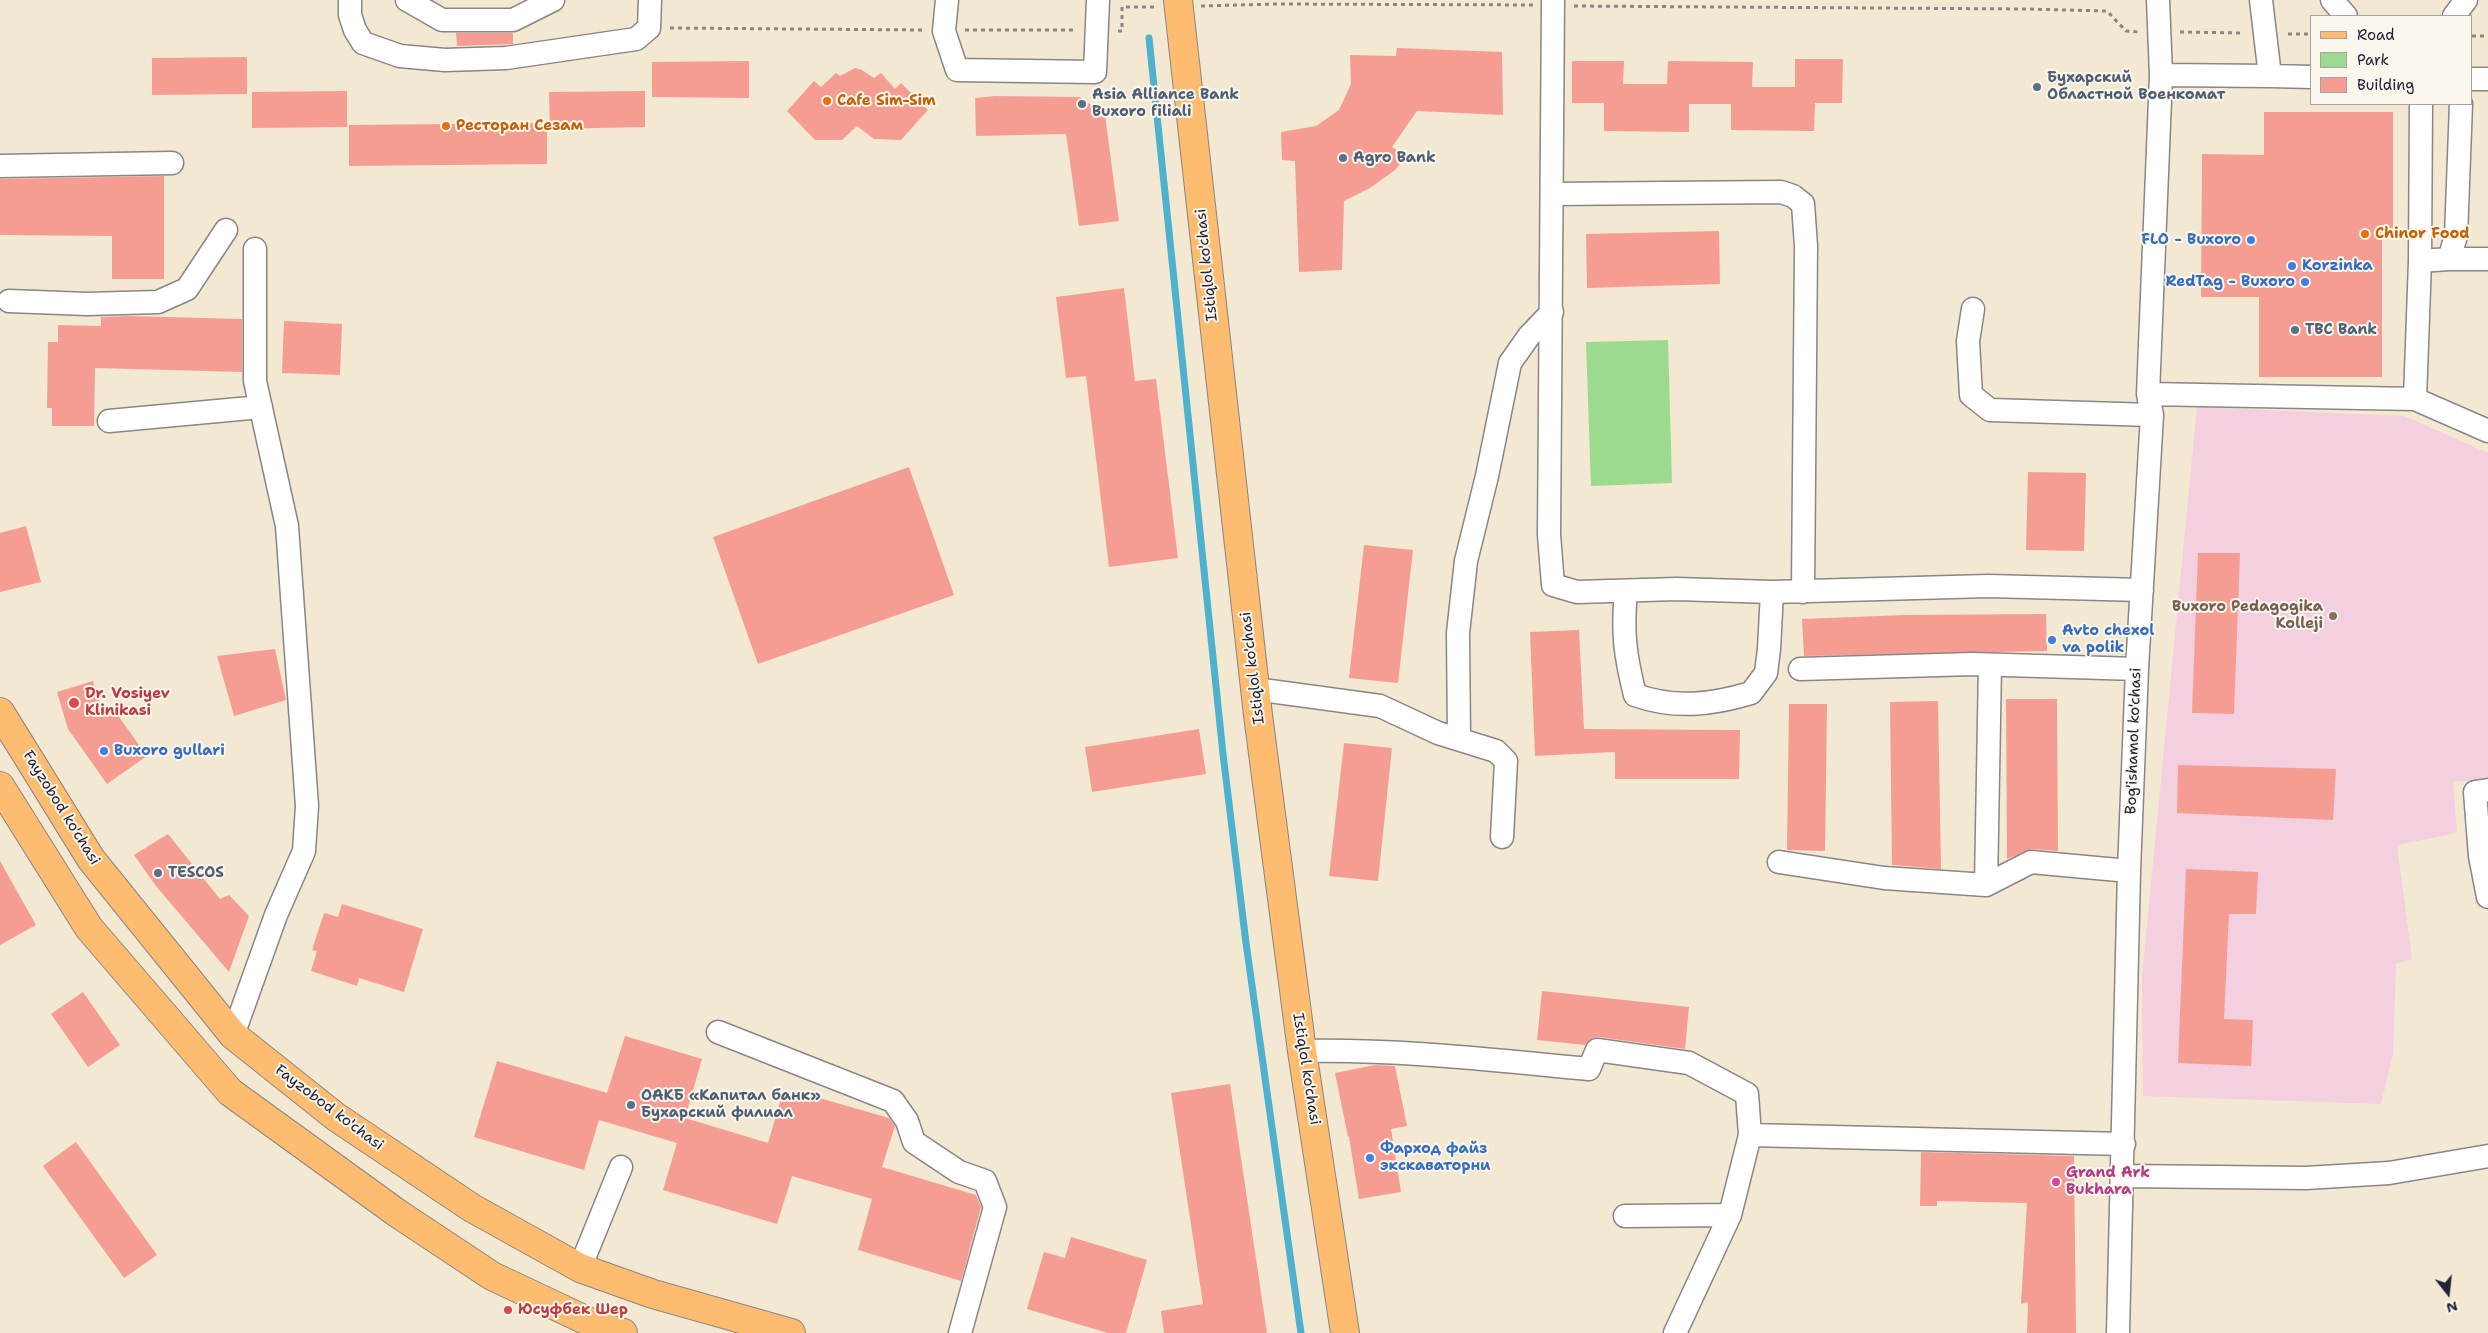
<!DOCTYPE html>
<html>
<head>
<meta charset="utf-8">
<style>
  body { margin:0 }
  #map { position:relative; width:2488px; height:1333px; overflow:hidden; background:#f3e8d1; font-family:"Shantell Sans",sans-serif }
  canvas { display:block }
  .legend { position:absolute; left:2310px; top:15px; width:162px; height:90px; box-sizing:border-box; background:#fbf7ec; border:1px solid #a4a2a5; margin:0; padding:6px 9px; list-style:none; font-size:15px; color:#22223b }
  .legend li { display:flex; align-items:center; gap:10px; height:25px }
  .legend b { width:25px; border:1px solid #a4a2a5 }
  .north { position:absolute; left:2423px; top:1268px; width:50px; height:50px; -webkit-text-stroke:4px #fbf7ec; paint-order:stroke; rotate:164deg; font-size:14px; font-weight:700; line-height:20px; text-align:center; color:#22223b }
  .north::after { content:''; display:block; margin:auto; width:18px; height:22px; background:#22223b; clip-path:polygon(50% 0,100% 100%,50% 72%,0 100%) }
</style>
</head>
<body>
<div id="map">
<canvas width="2488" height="1333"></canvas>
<ul class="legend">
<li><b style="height:6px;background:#febc70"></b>Road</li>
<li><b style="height:14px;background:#9bda8f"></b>Park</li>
<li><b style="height:14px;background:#f59d93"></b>Building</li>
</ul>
<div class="north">N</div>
</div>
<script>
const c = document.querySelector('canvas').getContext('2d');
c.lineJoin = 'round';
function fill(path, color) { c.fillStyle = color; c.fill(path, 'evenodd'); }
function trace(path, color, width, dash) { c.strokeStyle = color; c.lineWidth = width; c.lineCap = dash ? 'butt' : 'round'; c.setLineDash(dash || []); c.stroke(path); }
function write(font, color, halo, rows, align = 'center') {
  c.font = font + ' "Shantell Sans",sans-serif'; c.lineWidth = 4; c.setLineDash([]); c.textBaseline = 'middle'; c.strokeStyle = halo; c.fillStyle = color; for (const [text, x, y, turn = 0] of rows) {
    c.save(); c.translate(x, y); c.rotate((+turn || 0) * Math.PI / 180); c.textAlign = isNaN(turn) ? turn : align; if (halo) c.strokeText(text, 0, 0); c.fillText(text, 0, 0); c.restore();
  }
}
const built = new Path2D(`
  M2197,407l207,9 84,37v326l-35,3 4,51 -60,12 15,114 -16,5 -3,90 -12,50 -238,-8 -1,-119z`);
const green = new Path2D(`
  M1668,340l4,143 -81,3 -5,-144z`);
const stream = new Path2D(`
  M1149,38l74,716 23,189 55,390`);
const building = new Path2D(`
  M456,33h57v11l-56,2z
  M1397,48l105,4 1,63 -86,-4 -25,36 15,9 -12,14 -25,18 -26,13 -2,69 -43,2 -4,-111 -13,-1 -1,-28 35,-6 23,-16 12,-26 -1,-29 46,1z
  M247,57v37l-95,1v-37z
  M1795,59h48l-1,44h-27l-1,28 -83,-1v-26h-42v28l-85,-1v-28h-32v-42h52l-1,23h44l1,-23 85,1 -1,25h43z
  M749,61v37l-97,-1v-35z
  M855,68l7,2 12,8 7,-5 14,16 6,-6 27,27 -27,30 -27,-1 -17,-13 -15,14h-27l-28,-29 27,-30 7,6 15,-14 4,3z
  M347,91v36l-95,1v-36z
  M645,91v36l-95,2 -1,-37z
  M995,96l85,1 25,18 14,106 -40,5 -13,-92 -90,2 -1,-38z
  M2264,112h129v124h-11v141h-123v-80h-58l1,-143 62,1z
  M547,123v41l-198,2v-41z
  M164,176v103h-52v-43l-112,-1v-56z
  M1719,231l1,53 -133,4 -1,-54z
  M1124,288l11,93 21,-2 22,179 -69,9 -23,-191 -20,2 -10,-81z
  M129,316l113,3v53l-147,-4 -1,58h-42v-18h-5l1,-66h10v-17l43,1v-9z
  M284,321l58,3 -2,51 -58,-2z
  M909,467l45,128 -196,69 -45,-127z
  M2028,472l58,1 -2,78 -58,-1z
  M26,526l15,56 -41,10v-59z
  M1364,545l49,5 -15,133 -49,-5z
  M2198,553h42l-6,161 -42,-1z
  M2046,614l1,37 -243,5 -2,-37 103,-4z
  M1579,630l5,99 156,1 -1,49h-124v-27l-80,4 -5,-124z
  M275,649l11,51 -52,16 -17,-60z
  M93,681l11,36 10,-7 33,46 -40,28 -39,-55 -11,-37z
  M2006,699h51l1,152 -26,-2 -25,10z
  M1938,701l3,168 -49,-4 -2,-163z
  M1789,704h38l-2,147 -38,-1z
  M1199,729l7,45 -114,18 -7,-45z
  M1344,743l48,5 -14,133 -49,-5z
  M2178,765l158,4 -3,51 -156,-7z
  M168,834l52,65 9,-4 20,21 -20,56 -73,-86 -22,-31z
  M0,861l36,64 -36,20z
  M2186,869l72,3 -2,42h-27l-5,105 29,1 -2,46 -73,-3z
  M342,904l81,25 -19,63 -45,-14 -2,8 -46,-15 6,-20 -5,-1 12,-37 14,4z
  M1542,991l147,16 -4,42 -86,-12 -6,1 -8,7 -48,-5z
  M83,992l37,53 -32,22 -37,-53z
  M625,1036l77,23 -17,59 83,25 15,-51 31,9 2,-4 73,21 6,8 -13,41 94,28 5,12 -20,74 -103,-31 14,-51 -80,-23 -15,48 -114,-34 14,-47 -78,-23 -15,50 -110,-33 23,-76 110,32z
  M1375,1065l20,1 12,60 -16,3 10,63 -42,7 -10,-62h-1l-13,-64z
  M1230,1084l37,249h-103l-3,-22 42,-7 -32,-211z
  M76,1142l81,113 -33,23 -81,-112z
  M1921,1152l153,4 2,177h-49l1,-31 -7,2 6,-101 -90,-2v5h-17z
  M1071,1237l76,23 -21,73h-18l-81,-24 17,-57 21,6z`);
const path = new Path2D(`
  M1201,6l76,-2 256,1
  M1574,6l451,3 82,2 19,20 13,1
  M670,28l252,2
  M965,30h112
  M1118,31h4v-24h33
  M2180,32l64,1
  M2288,34h24
  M2472,36h16`);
const minor = new Path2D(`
  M350,0v15l5,15 8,13 37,13 45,4 61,-2 130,-19 13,-11 1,-28
  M407,0l35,20h71l40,-20
  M947,0l-3,31 13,39 138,2 3,-72
  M1553,0l-4,535 4,50 24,7 100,-3 95,3 216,-6 154,4
  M2261,0l9,76 42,1
  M2332,0l14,16
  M2454,16l12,-16
  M2161,75l109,1
  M2472,79h16
  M0,166l172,-3
  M1552,194l229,-2 12,4 10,8 3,42 -3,346
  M2449,259h39
  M2420,261l29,-2 7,-23 5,-132
  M9,301l78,3 71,-2 29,-13 39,-59
  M1973,309l-5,32 3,54 19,15 162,5
  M2148,394l267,5 73,32
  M2415,399l5,-138 1,-157
  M109,421l152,-14
  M1626,591c-4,41 -1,64 9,104 40,14 76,10 116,-2l15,-20 3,-24 3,-57
  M1800,669l173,-5 164,5
  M1255,689l125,17 58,27 58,18 10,10 -4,76
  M1459,739l-1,-106 8,-72 21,-85 23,-113 19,-27 23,-24
  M2488,790l-13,2 5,64 8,41
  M1779,862l105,16 102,7 45,-23 98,9
  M1986,885l4,-220
  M718,1032l175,69 14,20 7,21 45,30 26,9 10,26 -35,126
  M233,1035l43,-120 28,-64 3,-45 -20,-280 -32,-145v-132
  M1302,1051c96,-2 191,9 287,18l8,-19 92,13 58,31 3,41
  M2123,1176l183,2 83,-5 99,-17
  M1625,1216l105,-1 20,-80 374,9
  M580,1268l41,-101
  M1675,1333l55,-118
  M2118,1333l11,-462 8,-202 15,-254 -4,-21 13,-319 -3,-75`);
const major = new Path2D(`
  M1178,0l80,715 44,336 43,282
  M0,712l91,147 142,176 103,82 136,91 108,60 73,26 138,39
  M0,786l89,142 141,164 167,121 95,63 104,49 27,8`);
const markers = [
  [2037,87,5,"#5c6f8a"],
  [827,101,5,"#e8710a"],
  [1082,104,5,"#5c6f8a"],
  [446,126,5,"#e8710a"],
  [1343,158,5,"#5c6f8a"],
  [2365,234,5,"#e8710a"],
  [2251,240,5,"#3f7fe0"],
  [2292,266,5,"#3f7fe0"],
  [2305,282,5,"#3f7fe0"],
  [2295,330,5,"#5c6f8a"],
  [2333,616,5,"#8d6e63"],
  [2052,640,5,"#3f7fe0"],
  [74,703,6,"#e0444e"],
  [104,751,5,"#3f7fe0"],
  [158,873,5,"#5c6f8a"],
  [631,1105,5,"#5c6f8a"],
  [1370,1158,5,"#3f7fe0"],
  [2056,1182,5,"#d1479c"],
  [508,1310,5,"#e0444e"]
];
const serviceNames = [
  ["Бухарский",2047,78],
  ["Областной Военкомат",2047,95],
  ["Asia Alliance Bank",1092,95],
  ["Buxoro filiali",1092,112],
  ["Agro Bank",1353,158],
  ["TBC Bank",2305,330],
  ["TESCOS",168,873],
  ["ОАКБ «Капитал банк»",641,1096],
  ["Бухарский филиал",641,1113]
];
const foodNames = [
  ["Cafe Sim-Sim",837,101],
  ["Ресторан Сезам",456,126],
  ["Chinor Food",2375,234]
];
const shopNames = [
  ["FLO - Buxoro",2241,240,"right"],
  ["Korzinka",2302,266],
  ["RedTag - Buxoro",2295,282,"right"],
  ["Avto chexol",2062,631],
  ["va polik",2062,648],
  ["Buxoro gullari",114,751],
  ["Фарход файз",1380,1149],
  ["экскаваторни",1380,1166]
];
const streetNames = [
  ["Istiqlol ko'chasi",1207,265,-96],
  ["Istiqlol ko'chasi",1253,668,-97],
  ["Bog'ishamol ko'chasi",2134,741,-88],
  ["Fayzobod ko'chasi",61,808,58],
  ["Istiqlol ko'chasi",1306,1069,81],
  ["Fayzobod ko'chasi",329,1108,37]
];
const educationNames = [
  ["Buxoro Pedagogika",2323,607],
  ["Kolleji",2323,624]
];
const healthNames = [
  ["Dr. Vosiyev",85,694],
  ["Klinikasi",85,711],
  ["Юсуфбек Шер",518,1310]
];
const hotelNames = [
  ["Grand Ark",2066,1173],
  ["Bukhara",2066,1190]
];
fill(built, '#f3cfe0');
fill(green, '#9bda8f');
trace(stream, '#4eb1cd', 7);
fill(building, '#f59d93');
trace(minor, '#8a8586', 25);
trace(major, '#8a8586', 30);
trace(path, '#8a8586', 3, [4, 4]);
trace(minor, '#fff', 22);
trace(major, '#febc70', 28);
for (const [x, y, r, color] of markers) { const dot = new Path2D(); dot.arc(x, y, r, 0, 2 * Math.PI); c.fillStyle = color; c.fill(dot); trace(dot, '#fbf7ec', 2); }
write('bold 15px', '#4e5e75', '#fbf7ec', serviceNames, 'left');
write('bold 15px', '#c56008', '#fbf7ec', foodNames, 'left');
write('bold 15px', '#366cbe', '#fbf7ec', shopNames, 'left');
write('15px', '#22223b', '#fbf7ec', streetNames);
write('bold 15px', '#785e54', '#fbf7ec', educationNames, 'right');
write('bold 15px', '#be3a42', '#fbf7ec', healthNames, 'left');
write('bold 15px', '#b23c85', '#fbf7ec', hotelNames, 'left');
</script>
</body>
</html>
